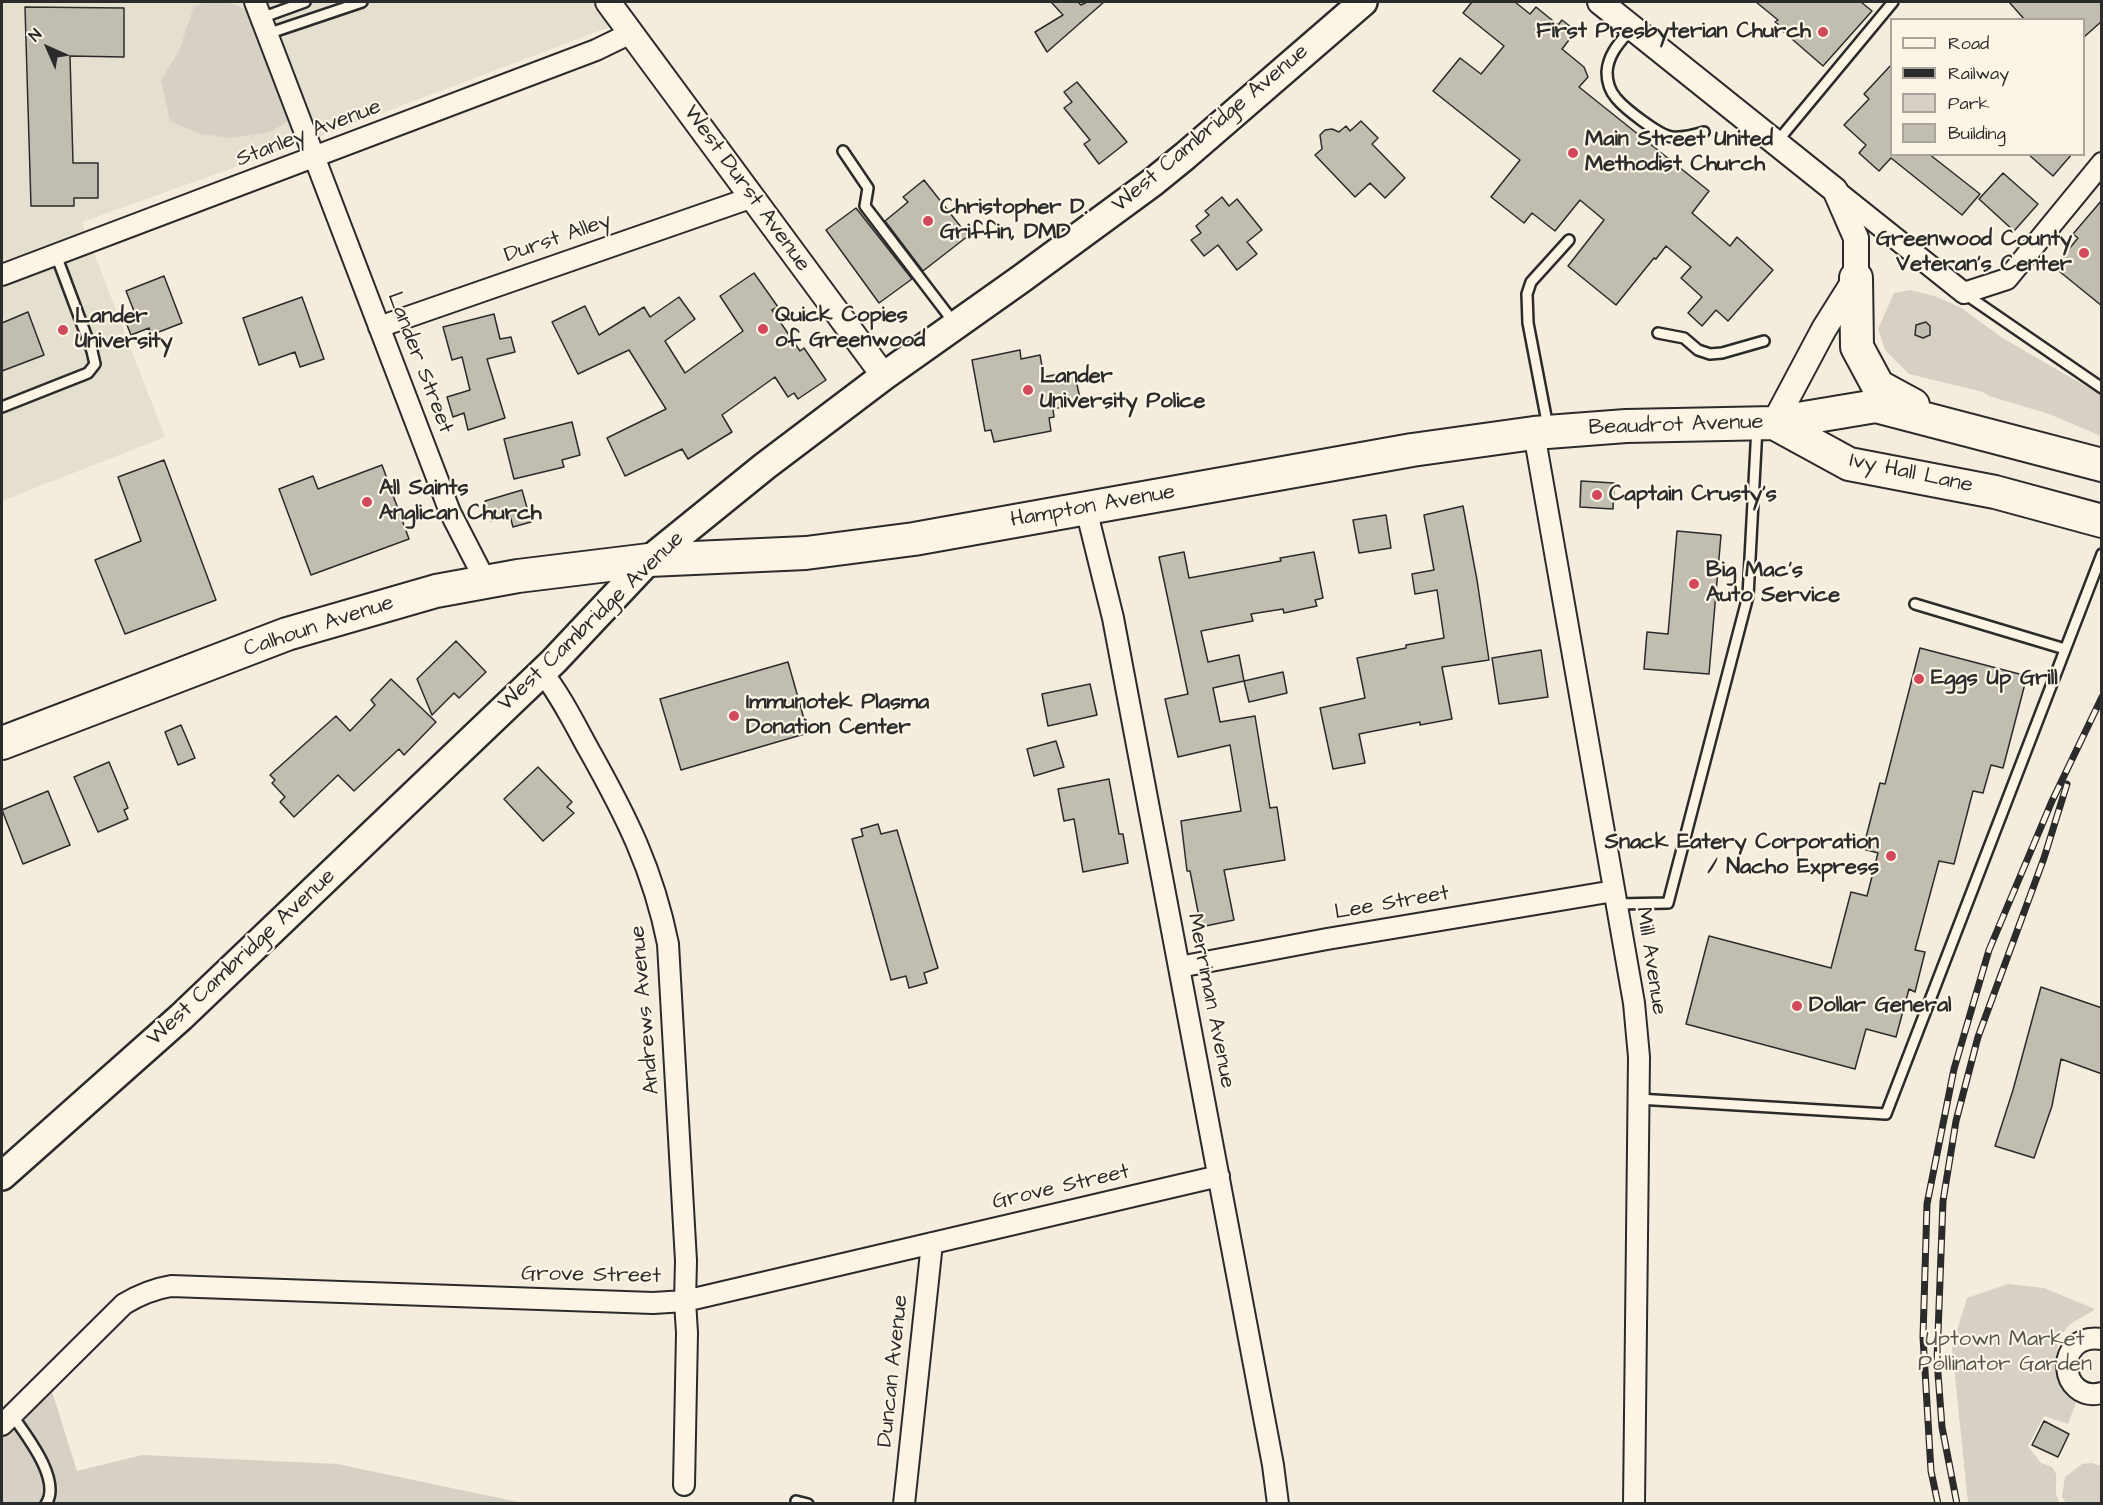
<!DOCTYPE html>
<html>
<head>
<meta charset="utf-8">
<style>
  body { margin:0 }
  #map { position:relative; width:2103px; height:1505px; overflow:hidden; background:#f4edde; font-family:"Architects Daughter",sans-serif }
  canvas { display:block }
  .frame { position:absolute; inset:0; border:3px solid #2b2b2b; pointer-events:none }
  .legend { position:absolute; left:1890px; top:18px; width:195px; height:138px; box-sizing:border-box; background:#fcf5e5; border:2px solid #a8a49b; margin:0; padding:8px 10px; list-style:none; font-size:18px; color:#2b2b2b }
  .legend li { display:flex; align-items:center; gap:12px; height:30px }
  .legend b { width:30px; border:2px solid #a8a49b }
  .north { position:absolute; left:18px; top:18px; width:60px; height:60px; -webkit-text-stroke:4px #fcf5e5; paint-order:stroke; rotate:315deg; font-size:16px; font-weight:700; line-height:24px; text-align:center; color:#2b2b2b }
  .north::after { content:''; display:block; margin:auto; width:21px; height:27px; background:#2b2b2b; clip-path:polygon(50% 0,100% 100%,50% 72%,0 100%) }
</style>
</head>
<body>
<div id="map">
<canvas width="2103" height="1505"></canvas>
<div class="frame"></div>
<ul class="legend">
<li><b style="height:8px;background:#fcf5e5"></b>Road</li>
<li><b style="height:8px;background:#2b2b2b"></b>Railway</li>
<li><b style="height:16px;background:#d6d1c4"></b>Park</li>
<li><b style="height:16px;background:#c2bdb1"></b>Building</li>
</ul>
<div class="north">N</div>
</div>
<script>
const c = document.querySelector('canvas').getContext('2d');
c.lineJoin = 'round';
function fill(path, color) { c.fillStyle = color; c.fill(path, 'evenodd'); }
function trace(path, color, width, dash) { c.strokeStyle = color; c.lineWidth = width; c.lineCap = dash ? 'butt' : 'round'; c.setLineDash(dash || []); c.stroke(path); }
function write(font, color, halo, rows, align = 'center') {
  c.font = font + ' "Architects Daughter",sans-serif'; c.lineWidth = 4.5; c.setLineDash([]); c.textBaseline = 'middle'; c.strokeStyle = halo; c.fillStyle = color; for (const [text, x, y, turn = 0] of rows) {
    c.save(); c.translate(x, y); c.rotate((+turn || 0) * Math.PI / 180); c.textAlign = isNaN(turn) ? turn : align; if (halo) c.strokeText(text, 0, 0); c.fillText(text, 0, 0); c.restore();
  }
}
const built = new Path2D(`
  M2,2h592l18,24 -304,115 -226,81 83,215 -163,64z`);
const green = new Path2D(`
  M207,2h21l19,8 43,110 -20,12 -38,6 -32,-4 -30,-13 -9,-41 18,-29 15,-45z
  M1910,290l24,6 26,11 44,32 97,56v41l-52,-22 -60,-18 -6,-4 -74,-18 -24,-24 -7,-21 16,-36z
  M2008,1284l36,4 51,21c-7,6 -17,9 -24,15 -26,21 -11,56 6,76l-9,24 -24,-8 -16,30 13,17 11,4 4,7v20l3,9h-91l-16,-156 15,-49z
  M48,1379l29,92 65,-16 195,9 186,39 -521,1v-79z
  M2092,1463l9,3v37h-35l-4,-6 3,-20 17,-13z`);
const building = new Path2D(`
  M1051,2h27l3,3 6,-3h17l-57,50 -12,-20 28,-17z
  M1472,2h43l15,12 6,-7 22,18 4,-5 14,11 -14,18 22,18 4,10 -9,10 130,104 -17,22 38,33 7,-9 36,33 -45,51 -12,-11 -14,16 -14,-13 14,-16 -21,-19 10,-11 -25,-21 -10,13 -2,-1 -38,47 -48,-39 36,-46 -24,-20 -25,31 -23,-18 -8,10 -33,-26 29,-37 -87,-69 27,-33 21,16 23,-28 -41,-33z
  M1756,2h105l11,9 -49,55 -46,-40 1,-2 -3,-2 3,-2z
  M2009,2h93v19l-18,16v-17h-59z
  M25,7l99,1v49l-54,-1 3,107h25v35h-24v8h-43z
  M1892,64v90h37l51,40 -18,21 -71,-57 -12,13 -20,-18 7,-8 -22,-20 25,-26 -5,-5z
  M1077,82l50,60 -28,22 -15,-20 6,-4 -26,-32 8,-6 -8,-10z
  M1361,121l17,17 -6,6 33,34 -20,20 -15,-15 -15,14 -40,-42 7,-6 -2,-14 5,-5 7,-1 7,3 7,-6 4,5z
  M2028,154h44l-19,22z
  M2003,173l35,31 -24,27 -35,-32z
  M924,180l44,56 -45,35 -38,-50 23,-19 -5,-5z
  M1222,197l7,9 8,-7 25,31 -15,12 10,12 -20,16 -19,-25 -14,11 -13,-16 10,-7 -5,-7 13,-11 -4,-4z
  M2102,200v106l-48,-39 24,-29 -5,-4z
  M856,208l56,71 -33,24 -53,-73z
  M754,273l24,34 -6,3 28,41 4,-3 22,32 -28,19 -4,-6 -6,4 -13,-20 -53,38 10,17 -44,27 -6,-10 -57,27 -18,-38 59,-29 -37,-59 -51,24 -26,-52 33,-16 14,29 45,-28 6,10 29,-20 16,22 -30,22 20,32 58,-42 -23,-35z
  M164,276l18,47 -31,12 -2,-7 -18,7 -8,-20 11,-4 -8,-20z
  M302,297l22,62 -24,8 -5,-15 -36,13 -16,-47z
  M28,312l16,43 -42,16v-48z
  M494,314l6,25 11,-2 4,15 -28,7 18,59 -37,12 -4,-17 -11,4 -6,-20 23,-7 -8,-33 -10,3 -9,-33z
  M1926,322l4,4v9l-7,3 -8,-3 1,-10z
  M1020,350l1,9 19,-4 4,22 30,-6 7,32 -28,6 1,8 -5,1 2,13 -57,11 -3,-12 -6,1 -13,-71z
  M572,422l8,33 -18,5 2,7 -50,12 -10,-40z
  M164,460l52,140 -91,34 -30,-74 46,-19 -23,-64z
  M382,465l27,74 -98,36 -32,-86 34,-13 5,13z
  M1581,481l33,2 -1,26 -33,-2z
  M522,490l9,32 -18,5 -3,-11 -19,5 -6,-20z
  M1463,506l14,74 12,80 -47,7 10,52 -32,6v-3l-61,12 6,29 -32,6 -13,-61 45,-10 -8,-40 49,-10v-3l38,-7 -7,-48 -22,4 -3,-20 22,-4 -10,-55z
  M1386,515l5,33 -32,5 -6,-33z
  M1677,531l44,4 -12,139 -65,-5 3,-37 21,2z
  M1184,552l5,26 92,-17 -1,-3 34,-6 9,46 -8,2 2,6 -33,7 -1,-4 -32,5 2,7 -52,10 7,31 31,-7 5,26 -31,7 7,34 35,-6 15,92 7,-1 8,53 -61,10 10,50 -33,7 -11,-56h-3l-6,-50 60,-10 -11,-66 -52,12 -13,-58 23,-5 -29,-137z
  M456,641l30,31 -27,26 -5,-5 -22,22 -15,-36z
  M1920,648l107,28 -24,92 -12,-3 -8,28 -10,-2 -19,73 -15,-3 -24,89 10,2 -10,40 -6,-3 -13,48 -30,-8 -11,40 -169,-45 23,-88 122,32 20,-76 16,4 11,-43 -15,-4 17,-66 5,1z
  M1541,650l7,47 -49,7 -7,-46z
  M788,662l20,71 -127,37 -21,-71z
  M1283,672l4,21 -38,9 -5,-21z
  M391,679l45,43 -32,33 -5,-6 -45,42 -16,-16 -44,42 -14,-15 5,-5 -13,-14 3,-3 -5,-5 66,-59 14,15 25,-26 -4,-5z
  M1090,684l7,31 -49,11 -6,-32z
  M181,725l14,33 -17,7 -13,-33z
  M1056,741l8,26 -30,9 -7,-27z
  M109,762l19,46 -4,2 4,9 -30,13 -24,-55z
  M538,767l34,35 -5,5 7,6 -31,28 -39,-42z
  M1109,779l10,55h4l5,29 -45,9 -9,-53 -10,2 -6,-32z
  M48,791l22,54 -47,19 -21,-54z
  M878,824l3,10 16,-4 41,138 -14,5 3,10 -18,5 -3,-12 -15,4 -39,-141 11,-3 -2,-7z
  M2041,987l61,21v66l-41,-15 -9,47 -18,52 -39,-12 18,-56z
  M2044,1421l25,13 -11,23 -26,-12z`);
const service = new Path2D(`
  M261,18l44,-16
  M1631,29c-11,13 -23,25 -24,43 0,9 3,19 9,26 9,11 44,38 56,39 11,1 22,-2 32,-5
  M267,34l95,-32
  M1776,143l117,-141
  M843,151l25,37 -3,18 90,118
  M1965,294l137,94
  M1658,333l26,5 14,12 12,4 12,-1 42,-12
  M2,407l86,-34 7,-9 -3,-13 -36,-96
  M1548,427l-20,-104 -1,-29 4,-12 38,-42
  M1915,604l150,45
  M1617,904l51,-1 80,-307 9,-169
  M1638,1099l248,15 216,-560
  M12,1415c14,20 50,65 34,89
  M796,1501l12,3`);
const minor = new Path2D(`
  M255,2l195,510 36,70
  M1835,190l129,103 43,-14 95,-116
  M2,275l594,-225 35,-17
  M379,327l374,-130
  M1534,433l100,570 5,54 -5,447
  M1086,509l27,109 160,847 5,39
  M542,672c19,24 32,51 47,78 37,66 64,119 79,194l18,317 -1,40 2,32 -3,152
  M1179,967l148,-28 287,-48
  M2102,1339c-50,-7 -43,65 0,54
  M2,1425l122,-121c15,-9 29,-15 47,-18l482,17 32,-2 534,-125
  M904,1504l28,-261`);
const tertiary = new Path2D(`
  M608,2l276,374
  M1600,2l235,188 21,48v40l-32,51 -50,94`);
const secondary = new Path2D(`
  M2,1176l179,-159 373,-356 95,-101 116,-94 119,-90 137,-97 132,-97 32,-26 178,-154`);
const primary = new Path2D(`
  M1856,278l1,69 21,39 35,19
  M1774,423l75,41 146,28 107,29
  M2,743l285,-109 149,-43 82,-15 131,-16 157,-7 108,-14 498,-89 122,-17 92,-7 148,-3 102,-17 226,59`);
const rail = new Path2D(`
  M1938,1504l-7,-33 -8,-134 4,-133 27,-135 35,-119 63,-149 50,-104
  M1957,1504l-15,-77 -5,-67 6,-159 13,-80 22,-84 66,-179 23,-74`);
const markers = [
  [1823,32,6,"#d1495b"],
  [1573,153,6,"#d1495b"],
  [928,221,6,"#d1495b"],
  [2084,253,6,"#d1495b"],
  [763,329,6,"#d1495b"],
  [63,330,6,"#d1495b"],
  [1028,390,6,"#d1495b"],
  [1597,495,6,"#d1495b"],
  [367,502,6,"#d1495b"],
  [1694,584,6,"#d1495b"],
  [1919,679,6,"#d1495b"],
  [734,716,6,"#d1495b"],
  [1891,856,6,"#d1495b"],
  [1797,1006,6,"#d1495b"]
];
const poiNames = [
  ["First Presbyterian Church",1811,32,"right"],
  ["Main Street United",1585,140],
  ["Methodist Church",1585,165],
  ["Christopher D.",940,208],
  ["Griffin, DMD",940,233],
  ["Greenwood County",2072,240,"right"],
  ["Veteran's Center",2072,265,"right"],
  ["Quick Copies",775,316],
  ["of Greenwood",775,341],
  ["Lander",75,317],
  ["University",75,342],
  ["Lander",1040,377],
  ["University Police",1040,402],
  ["All Saints",379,489],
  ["Anglican Church",379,514],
  ["Captain Crusty's",1609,495],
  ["Big Mac's",1706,571],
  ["Auto Service",1706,596],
  ["Eggs Up Grill",1931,679],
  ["Immunotek Plasma",746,703],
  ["Donation Center",746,728],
  ["Snack Eatery Corporation",1879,843,"right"],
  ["/ Nacho Express",1879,868,"right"],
  ["Dollar General",1809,1006]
];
const streetNames = [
  ["West Cambridge Avenue",1211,129,-40],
  ["Stanley Avenue",309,134,-21],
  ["West Durst Avenue",746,189,54],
  ["Durst Alley",558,239,-19],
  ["Lander Street",419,363,69],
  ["Beaudrot Avenue",1676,426,-2],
  ["Ivy Hall Lane",1911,474,12],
  ["Hampton Avenue",1093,507,-10],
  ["West Cambridge Avenue",592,622,-44],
  ["Calhoun Avenue",319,627,-18],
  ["Lee Street",1392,904,-10],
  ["West Cambridge Avenue",242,958,-43],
  ["Mill Avenue",1650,961,81],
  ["Merriman Avenue",1210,1001,79],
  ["Andrews Avenue",646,1010,-95],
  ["Grove Street",1061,1188,-13],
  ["Grove Street",591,1276,1],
  ["Duncan Avenue",894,1371,-84]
];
const parkNames = [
  ["Uptown Market",2005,1340],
  ["Pollinator Garden",2005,1365]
];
fill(built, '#e5dfd0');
fill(green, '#d6d1c4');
fill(building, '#c2bdb1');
trace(building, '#2b2b2b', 1.5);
trace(service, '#2b2b2b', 14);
trace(minor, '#2b2b2b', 24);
trace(tertiary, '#2b2b2b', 28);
trace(secondary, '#2b2b2b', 32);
trace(primary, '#2b2b2b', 36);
trace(service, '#fcf5e5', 9);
trace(minor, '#fcf5e5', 20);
trace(tertiary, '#fcf5e5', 24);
trace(secondary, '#fcf5e5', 27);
trace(primary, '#fcf5e5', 32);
trace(rail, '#2b2b2b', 7);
trace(rail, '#fcf5e5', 4.5, [14]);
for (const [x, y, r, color] of markers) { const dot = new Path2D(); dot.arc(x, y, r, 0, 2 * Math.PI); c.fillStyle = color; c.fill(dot); trace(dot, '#fcf5e5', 2); }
write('bold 22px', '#2b2b2b', '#fcf5e5', poiNames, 'left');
write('22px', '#2b2b2b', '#fcf5e5', streetNames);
write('22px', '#565451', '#fcf5e5', parkNames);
</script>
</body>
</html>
